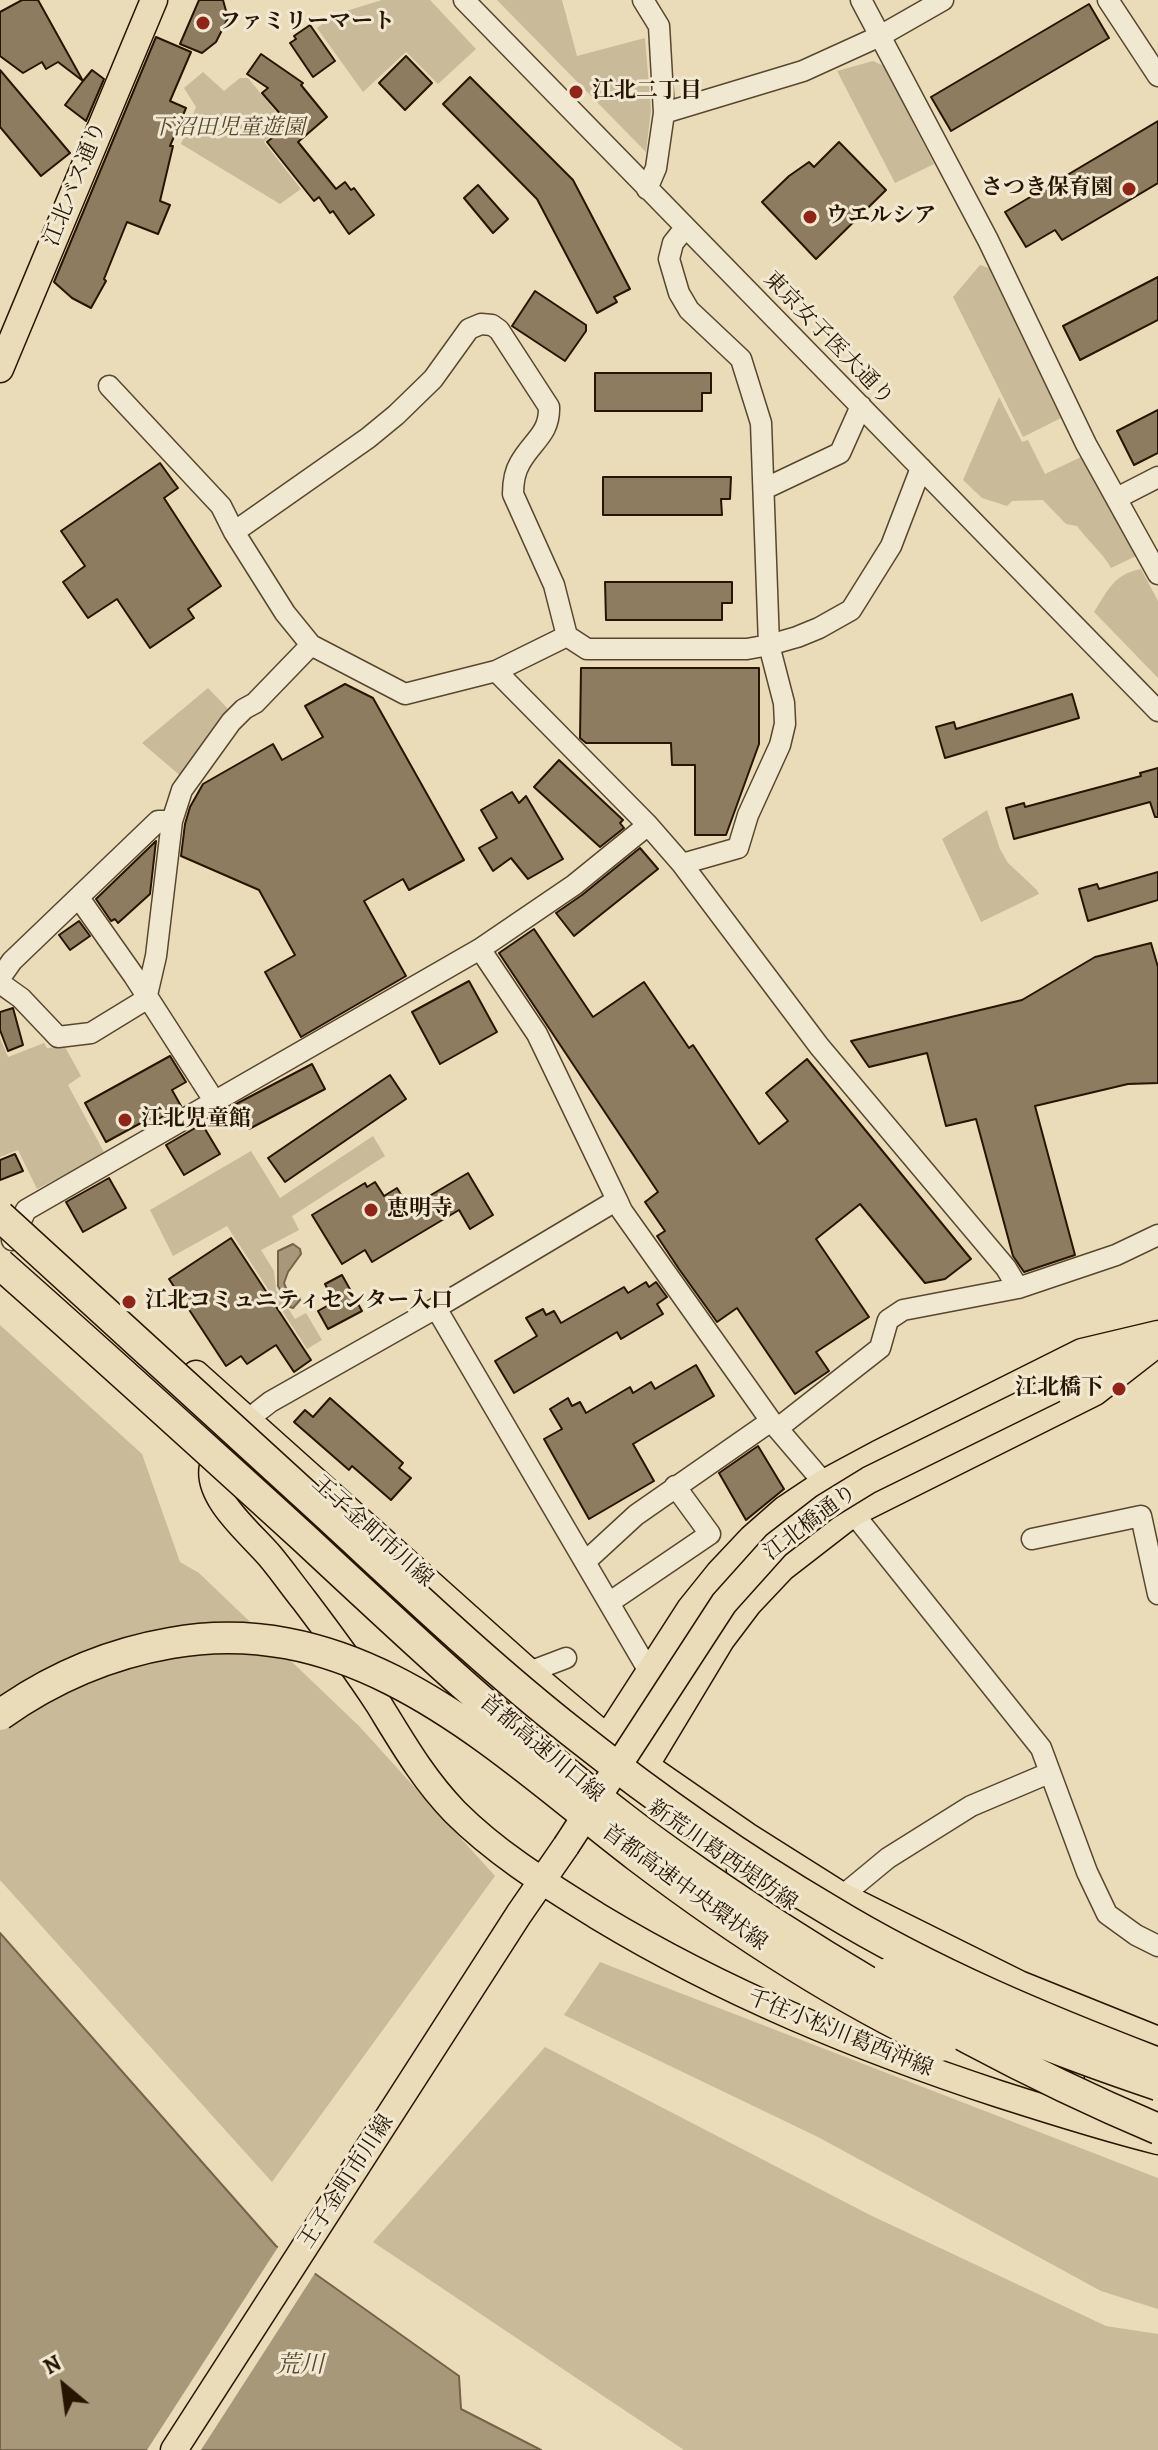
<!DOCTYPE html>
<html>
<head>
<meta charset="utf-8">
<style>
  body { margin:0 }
  #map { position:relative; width:1158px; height:2450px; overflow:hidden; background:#eadcb8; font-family:Alegreya,serif }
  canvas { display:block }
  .north { position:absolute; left:24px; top:2346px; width:80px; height:80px; -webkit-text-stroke:6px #f1e8d1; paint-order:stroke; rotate:331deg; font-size:22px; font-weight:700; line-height:32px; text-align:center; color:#281501 }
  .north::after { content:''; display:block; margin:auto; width:28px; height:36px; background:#281501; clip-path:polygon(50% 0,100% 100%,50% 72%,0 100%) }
</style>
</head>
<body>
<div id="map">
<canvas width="1158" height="2450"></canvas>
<div class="north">N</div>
</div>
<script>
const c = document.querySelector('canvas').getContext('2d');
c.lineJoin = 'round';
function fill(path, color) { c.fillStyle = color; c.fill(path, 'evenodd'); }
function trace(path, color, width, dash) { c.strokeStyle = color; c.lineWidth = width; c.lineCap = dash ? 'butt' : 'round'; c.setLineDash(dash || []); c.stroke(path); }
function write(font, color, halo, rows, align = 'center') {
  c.font = font + ' Alegreya,"Noto Serif JP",serif'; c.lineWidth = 6; c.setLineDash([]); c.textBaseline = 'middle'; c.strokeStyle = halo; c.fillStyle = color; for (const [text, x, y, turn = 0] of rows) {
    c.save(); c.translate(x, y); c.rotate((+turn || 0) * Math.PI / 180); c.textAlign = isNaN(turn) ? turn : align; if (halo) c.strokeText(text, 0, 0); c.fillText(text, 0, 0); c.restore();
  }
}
const green = new Path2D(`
  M382,0h48l46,49 -38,35 -32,-32 -43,40 -46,-64 19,-14z
  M497,0h65l15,56 68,-18 6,72 -5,42z
  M873,61l11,5 50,98 -39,19 -58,-112z
  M203,72l21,19 16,-13h8l37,45 -21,19 37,47 -21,15 -99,-60 15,-37 -12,-19z
  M980,265l9,3 72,150 -38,19 -70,-140z
  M999,397l23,45 6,-2 17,34 36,-17 55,99 -25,12c-9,-16 -23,-27 -34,-42l-11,-2 -23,-24 -31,1 -5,5 -25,-8 -19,-18z
  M1141,569l17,32v77l-64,-66c14,-22 20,-38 47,-43z
  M208,688l20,21 -45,69 -41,-35z
  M987,810l13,39 8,14 29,27 2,4 -58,28 -39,-83z
  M0,1038l8,19 36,-14 3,5 18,-1 16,29 -13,9 37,69 -68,35 -19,-39 -18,7z
  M373,1136l12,20 -93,60 7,14 -38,20 13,21 2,19 19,29 11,-6 16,27 -15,9 -80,-123 -54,30 -23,-46 101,-59 29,47z
  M0,1325l142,129 38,108 19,11 161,154 135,149 -223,306 -272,-302z
  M600,1962l558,216v131l-57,-18 -283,-154 -254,-122z
  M545,2047l325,168 236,111 52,8v116h-474l-311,-208z`);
const water = new Path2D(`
  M293,1244l7,5 1,5 -13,18 -4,11 4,10 10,1 2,6 -7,8 -3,-1 -12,-21v-35z
  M0,1933l276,313 183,130 2,33 80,41h-541z`);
const pier = new Path2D(`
  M280,2244l37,26 -116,180h-54z`);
const building = new Path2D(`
  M22,0h16l45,81 9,-11 12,9 -18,42 -21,-16 18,-24 -25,-19 -12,7 -4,-7 -19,11 -23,-17v-44z
  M199,0h24l5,18 -12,24 -14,11 -22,-9z
  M1089,4l20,34 -158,93 -20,-34z
  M310,25l25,36 -22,16 -23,-34 6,-4 -2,-3z
  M156,37l35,15 -21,49 16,7 -16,38h3l-13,55 10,4 -12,29 -31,-12 -23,57 2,2 -15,27 -19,-10 -18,-16z
  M261,54l42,29 -2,2 26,32 -29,25 38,47 9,-7 6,8 3,-2 20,27 -25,19 -16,-23 -3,2 -11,-16 -5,4 -47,-59 22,-18 -27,-31 6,-5 -21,-14z
  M406,56l26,27 -27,27 -26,-27z
  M0,70l70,83 -29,23 -41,-49z
  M470,77l103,103 57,109 -16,8 3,5 -20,11 -60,-114 -94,-95z
  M1158,121v62l-96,57 -7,-10 -29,17 -21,-35z
  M839,142l47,48 -70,69 -54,-57 27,-26 20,-14 5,5z
  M478,185l30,34 -15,14 -29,-35z
  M1158,277v43l-78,40 -17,-34z
  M535,291l51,34v6l-21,30 -53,-35z
  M595,373h116v20h-9v18h-107z
  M1158,410v43l-24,12 -17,-34z
  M160,463l18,25 -14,10 57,88 -33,23 6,9 -44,30 -33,-49 -29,19 -25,-36 22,-16 -24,-35z
  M603,477h128l-1,22h-9l1,16h-119z
  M605,582h127v21h-10v17h-116z
  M581,668h178v76l-33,91h-31v-70h-23l-1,-22h-85l-6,-5z
  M345,684l28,14 91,162 -55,30 -6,-11 -39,22 42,75 -105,61 -36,-65 30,-17 -36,-65 -78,-34 4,-32 5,-17 13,-23 70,-40 9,16 41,-23 -18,-31z
  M1072,694l7,24 -134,40 -9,-31 18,-5 2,7z
  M559,760l64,60 -3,3 4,5 -24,19 -66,-60z
  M1158,768v49h-3l-5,-15 -136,37 -8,-31 18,-5 1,4 116,-31 -1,-3z
  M512,792l7,11 7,-7 37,63 -35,20 -17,-21 -18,13 -14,-23 18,-10 -16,-28z
  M156,841l-6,53 -32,29 -3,-4 -4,2 -15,-22z
  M640,848l18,21 -84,67 -18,-23 26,-18z
  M1158,872v28l-70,21 -9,-32 18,-5 2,5z
  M79,921l11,15 -20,14 -11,-15z
  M534,929l59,88 51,-35 45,66 4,-3 66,99 29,-23 -22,-28 41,-34 164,200 -26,20 -20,4 -65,-79 -44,35 53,78 -53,35 13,19 -34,23 -58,-86 -20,14 -38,-53 -22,-33 8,-5 -20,-29 13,-10 -159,-239z
  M1151,943l7,24v116l-30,1 -93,22 40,149 -51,17 -11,-16 -37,-137 -30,7 -19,-73 -58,14 -18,-26 171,-41 73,-43z
  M469,981l28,51 -57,32 -28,-52z
  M13,1008l10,37 -15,6 -8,-21v-18z
  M170,1056l16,26 -14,8 9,16 -28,16 -3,-4 -44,24 -21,-39z
  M312,1064l13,25 -76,40 -13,-25z
  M390,1075l16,24 -121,83 -17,-24z
  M202,1124l18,30 -36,21 -18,-30z
  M15,1154l8,17 -23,9v-20z
  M468,1173l25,42 -23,14 -11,-19 -87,52 -7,-12 -23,14 -30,-49 53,-32 2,4 8,-5 9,14 13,-8 12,20z
  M109,1178l17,30 -43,24 -17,-30z
  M231,1238l80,122 -17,12 -18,-27 -29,19 -6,-8 -15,10 -57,-87z
  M342,1275l20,36 -34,18 -10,-18 16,-9 -9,-18z
  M646,1282l3,5 7,-5 11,15 -10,7 6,10 -42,25 -4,-7 -103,61 -19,-32 42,-25 -11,-18 17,-9 3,6 8,-4 7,12 63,-36 4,6z
  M696,1365l18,31 -81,48 21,37 -65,38 -45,-80 18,-10 -12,-20 18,-11 4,8 8,-4 6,11 44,-26 3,6 18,-11 4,7z
  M330,1398l73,65 -4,5 12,10 -20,22 -39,-34 -3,4 -55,-48 11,-12 8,7z
  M758,1446l26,43 -38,31 -27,-47z`);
const minor = new Path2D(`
  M464,0l694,711
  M643,0l16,26 5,87
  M861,0l127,240 98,204 72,130
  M1108,0l50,76
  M647,189l9,-21 8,-55 139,-42 77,-35 63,-36
  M109,386l112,120 13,26 51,81 26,32
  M764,489l76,-36 21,-47
  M1117,498l41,-21
  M234,532l134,-94 28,-23 37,-36 36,-50 12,-5 11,1 7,5 50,77c1,27 -17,34 -29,56 -6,10 -7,20 -7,31l41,91 13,51
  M496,671l152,154 34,39 137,182 187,222 12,20
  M682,864l56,-16 10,-33 32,-70 5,-21 -1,-21 -15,-58 -8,-222 -20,-64 -52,-49 -10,-17 -10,-34 4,-16 12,-15
  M79,898l55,78 81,126
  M0,978l12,-17 146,-140h14
  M0,983l21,15 37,39 33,-4 49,-30 7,-8 9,-39 16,-135 10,-31 49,-68 13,-13 11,-6 56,-58 94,49 91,-23 71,-35 20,13h160l22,-4 28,-8 22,-9 32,-18 40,-64 30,-78
  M617,1200l5,11 149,210 53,62
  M12,1240l14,-30 454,-261 94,-64 74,-60
  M436,1308l214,365
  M247,1420l23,-18 166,-94 181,-108 -80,-166 -57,-85
  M778,1428l102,-80 8,-28 15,-10 115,-22 98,-33 42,-20
  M853,1513l188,235 46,124 20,42 29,21 22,11
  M1032,1539l109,-23 17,78
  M586,1561l50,-46 135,-94
  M610,1602l100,-68 -35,-48
  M529,1672l37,-14
  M842,1896l46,-38 83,-52 78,-33`);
const major = new Path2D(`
  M0,369l154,-369
  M196,1374l333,298 78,66 39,28 101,70 95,60 177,88 139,56
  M1054,1389l72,-35
  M247,1420c-12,13 -30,28 -34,46 -7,31 37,67 56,89 12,14 23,30 35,45 25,33 51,68 74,103 24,39 45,76 77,109 43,43 93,73 144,105 126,76 260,131 400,177 53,17 106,34 159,47
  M599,1750l91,-141 29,-36 33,-35 33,-29 39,-26 54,-29 204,-102 76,-18
  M636,1781l85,-141 28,-37 33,-35 71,-55 242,-121 63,-49
  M740,1870l34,25 134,84
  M1098,2079l60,22
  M174,2450l345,-536 47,-68`);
const majorBridge = new Path2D(`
  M566,1846l158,-243 52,-58 49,-38 44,-27 185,-91`);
const highwayBridge = new Path2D(`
  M0,1216c101,91 201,183 301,275 89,81 176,166 271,241 82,65 167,125 257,178 103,63 217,110 329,153
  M0,1264c102,90 203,182 304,274 103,96 206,193 318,279 50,39 103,74 156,109 121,78 247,147 380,203
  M0,1715c52,-37 107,-61 171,-72 190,-34 329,108 467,214 95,72 195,138 303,189
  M889,1973c85,46 177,81 269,112`);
const markers = [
  [203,23,8,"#8f2418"],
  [576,92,8,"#8f2418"],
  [1129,189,8,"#8f2418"],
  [810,217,8,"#8f2418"],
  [125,1120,8,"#8f2418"],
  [371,1210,8,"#8f2418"],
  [129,1302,8,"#8f2418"],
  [1119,1389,8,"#8f2418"]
];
const poiNames = [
  ["ファミリーマート",219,23],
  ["江北二丁目",592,92],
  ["さつき保育園",1113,189,"right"],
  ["ウエルシア",826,217],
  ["江北児童館",141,1120],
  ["恵明寺",387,1210],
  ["江北コミュニティセンター入口",145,1302],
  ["江北橋下",1103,1389,"right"]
];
const parkNames = [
  ["下沼田児童遊園",228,129]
];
const streetNames = [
  ["江北バス通り",76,184,-68],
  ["東京女子医大通り",828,339,46],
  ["江北橋通り",811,1523,-37],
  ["王子金町市川線",372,1532,42],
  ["首都高速川口線",541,1749,40],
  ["新荒川葛西堤防線",722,1856,35],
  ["首都高速中央環状線",684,1888,36],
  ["千住小松川葛西沖線",840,2034,22],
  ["王子金町市川線",347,2182,-57]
];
const waterNames = [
  ["荒川",300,2366]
];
fill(green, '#c9ba99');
fill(water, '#a8987a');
trace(water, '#75644a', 2);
fill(pier, '#eadcb8');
fill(building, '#8d7c60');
trace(building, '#281501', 2);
trace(minor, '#58472f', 23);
trace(major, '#281501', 29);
trace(minor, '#f1e8d1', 20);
trace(major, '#eadcb8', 26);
trace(majorBridge, '#281501', 29, []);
trace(highwayBridge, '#281501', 33, []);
trace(majorBridge, '#eadcb8', 26);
trace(highwayBridge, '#eadcb8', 30);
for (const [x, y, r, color] of markers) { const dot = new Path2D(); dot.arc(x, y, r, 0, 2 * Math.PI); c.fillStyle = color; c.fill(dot); trace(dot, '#f1e8d1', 3); }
write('bold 22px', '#281501', '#f1e8d1', poiNames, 'left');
write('italic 22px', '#58472f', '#f1e8d1', parkNames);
write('22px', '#281501', '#f1e8d1', streetNames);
write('italic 24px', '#5b4931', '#f1e8d1', waterNames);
</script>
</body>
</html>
